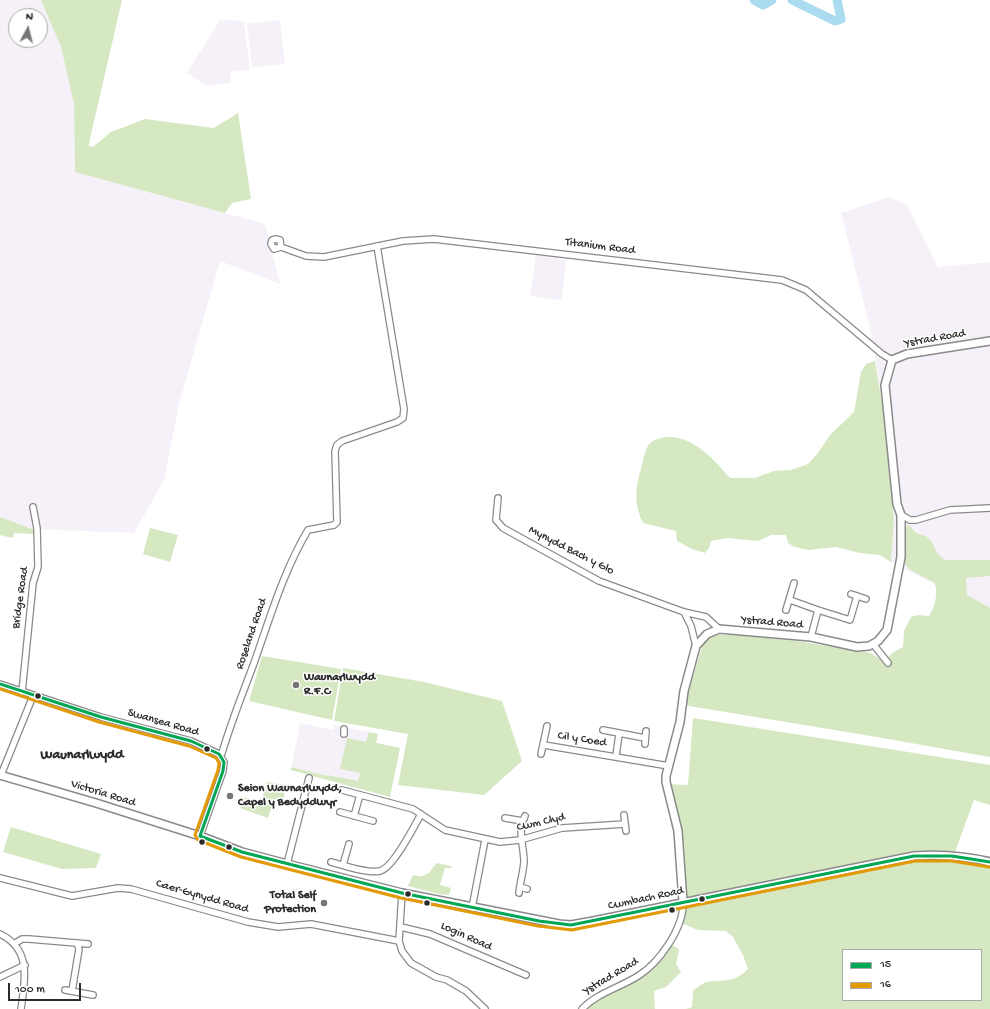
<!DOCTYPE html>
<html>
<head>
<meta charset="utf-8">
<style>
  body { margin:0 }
  #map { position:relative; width:990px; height:1009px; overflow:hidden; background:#fff; font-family:"Gochi Hand",sans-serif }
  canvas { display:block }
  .legend { position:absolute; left:842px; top:949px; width:140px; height:52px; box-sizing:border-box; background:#fff; border:1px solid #aaa; margin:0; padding:5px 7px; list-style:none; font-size:12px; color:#2b2b2b }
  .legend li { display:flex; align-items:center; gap:8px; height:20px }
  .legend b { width:20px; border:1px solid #aaa }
  .north { position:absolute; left:8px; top:8px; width:40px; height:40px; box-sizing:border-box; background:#fff; border:1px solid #aaa; border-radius:50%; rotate:7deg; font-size:11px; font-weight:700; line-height:16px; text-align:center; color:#2b2b2b }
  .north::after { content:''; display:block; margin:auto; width:14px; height:18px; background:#757575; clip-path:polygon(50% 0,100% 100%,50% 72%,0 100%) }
  .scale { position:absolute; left:8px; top:983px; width:73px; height:18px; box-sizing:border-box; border:2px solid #2b2b2b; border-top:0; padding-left:5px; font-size:12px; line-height:14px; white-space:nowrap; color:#2b2b2b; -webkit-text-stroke:3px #fff; paint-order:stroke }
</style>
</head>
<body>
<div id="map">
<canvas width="990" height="1009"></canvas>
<ul class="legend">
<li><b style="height:5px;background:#00a754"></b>15</li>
<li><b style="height:5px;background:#e39a04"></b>16</li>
</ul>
<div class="north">N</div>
<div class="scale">100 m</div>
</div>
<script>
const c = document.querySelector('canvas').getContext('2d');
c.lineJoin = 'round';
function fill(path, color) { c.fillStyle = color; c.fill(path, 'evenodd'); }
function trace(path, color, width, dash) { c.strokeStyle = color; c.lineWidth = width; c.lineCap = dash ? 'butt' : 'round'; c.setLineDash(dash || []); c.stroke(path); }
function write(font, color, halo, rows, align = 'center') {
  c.font = font + ' "Gochi Hand",sans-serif'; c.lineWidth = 3; c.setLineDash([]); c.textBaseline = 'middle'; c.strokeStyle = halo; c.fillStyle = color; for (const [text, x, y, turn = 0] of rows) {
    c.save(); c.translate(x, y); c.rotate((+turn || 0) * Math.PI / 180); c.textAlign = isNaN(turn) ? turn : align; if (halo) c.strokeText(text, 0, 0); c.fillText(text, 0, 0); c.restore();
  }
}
const built = new Path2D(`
  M0,0h41l20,47 13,57 1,68 190,52 15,60 -60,-23 -41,143 -15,76 -30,53 -102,-4 -32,-12zM16,16h24v24h-24z
  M220,20l24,1 6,49 -20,2 1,11 -24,3 -20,-13z
  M280,20l5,44 -33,3 -5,-43z
  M889,197l18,8 31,62 52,-5v355l-52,-31 -47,-24 3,-42 -10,-104 -13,-84 -30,-119z
  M536,255l30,5 -4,40 -32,-4z
  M300,723l33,7 1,-5 44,9 -2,9 24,5 -10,49 -99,-27z`);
const green = new Path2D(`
  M41,0h81l-33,143v3l4,1 18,-15 34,-13 69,9 24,-15 13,86 -19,4 -7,10 -150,-41 -1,-68 -13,-57z
  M875,361l9,55 10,104 -3,42 -11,-7 -20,-2 -24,-6 -28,3 -13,-3 -7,-4 -2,-8h-15l-13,6 -31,-3 -16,3 -2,7 -4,5 -13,-4 -15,-8 -1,-10 -33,-8c-9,-17 -8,-36 -2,-54 2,-7 3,-17 7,-23 3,-5 8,-7 13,-8 28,-6 52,20 69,40h25l19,-7 17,-1 17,-6 10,-11 12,-18 24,-23 7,-40 5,-8z
  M0,517l35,13v4l-21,-1 -1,5 -13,-3z
  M908,525c4,2 4,4 7,7 3,3 8,2 12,5 9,7 6,15 18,23h45v16l-24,2 1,17 23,13v149l-119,-21 -182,-30 -4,-2 17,-58 7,-9 7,-2h22l59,6 74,12 11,8h3l7,-8 11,-6 1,-16 7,-14 7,-2 11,1c6,-8 10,-26 5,-34 -8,-4 -21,-9 -27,-15 -4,-4 -2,-30 -4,-37z
  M150,528l28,7 -8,27 -27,-8z
  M262,656l79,13 -9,51 -83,-19z
  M343,668l81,14 78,19 20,60 -38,34 -86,-10 10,-51 -74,-13z
  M693,718l297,47v40l-16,-5 -19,52 -39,-1 -226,46 -5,-2 -17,-111 20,1z
  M369,732l9,2 -2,9 24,5 -10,49 -99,-27v-3l36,9v-1l31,6 2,-8 -20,-4 7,-31 19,4z
  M267,782l19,3 -3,17 -9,-3 -6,19 -28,-10 5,-11 16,6z
  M11,827l90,27 -5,14 -34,1 -59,-17z
  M927,858l45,2 18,5v144h-304l6,-2 1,-16c4,-3 9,-8 14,-9 16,-3 27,2 41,-13l-5,-14 -10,-18 -7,-6 -28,-1 -17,-7 4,-18zM843,950h138v50h-138z
  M436,863l15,3 1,2h-7l-5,17 11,3 -2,7 -10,-1 -31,-8 5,-11c12,4 18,-3 23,-12z
  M670,944l9,5 -3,15 5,8 -15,15 -12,4 1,18h-72l7,-8 51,-24z`);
const river = new Path2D(`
  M754,0l9,5 9,-5
  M792,0l43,21 6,-2 -4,-19`);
const street = new Path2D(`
  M281,247l-1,-7 -5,-1 -3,1 -1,4 3,5 7,-2 25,9 18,1 79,-16 31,-2 348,41 24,10 76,64 10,6
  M498,498l-2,22 7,8 96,53 85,31 22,5 13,12
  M901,515l9,5h6l34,-10 40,-2
  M851,594l15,5
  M790,600l28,10
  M786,610l8,-27
  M684,612l7,14 5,20
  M811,637l7,-27 32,10 7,-24
  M873,644l15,19
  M0,684l101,33 90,24 28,13 5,8 -1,9 -23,65
  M22,692l11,-109 5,-16 -1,-39 -4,-21
  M603,730l42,8
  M344,734v-5
  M645,744l1,-13
  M544,745l125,21
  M219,754l3,-1c9,-31 21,-60 32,-90 16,-45 29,-91 54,-133l26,-5 3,-3 -2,-71 2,-6 5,-4 55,-19 6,-4 1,-9 -27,-163
  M541,754l6,-28
  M616,756l3,-22
  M1,775l32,-79
  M342,790l71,19 32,21 55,12 20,-2 42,-12 63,-4
  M340,812l33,9
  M624,815l2,16
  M354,816l6,-21
  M505,818l18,3
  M331,862c12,3 37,12 49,9 13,-3 34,-44 41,-57
  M287,864l22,-86
  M343,865l6,-21
  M0,878l72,18 46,-8 13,1 117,33 30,5 33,-3 88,17
  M520,887l7,2
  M402,893l-3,48 3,10 9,12 9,5 16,9 11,3 19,11 19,18
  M519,893c1,-10 4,-20 5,-31 0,-16 -7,-30 1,-46
  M472,908l13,-68
  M401,927l29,7 96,41
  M0,934c32,15 25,47 21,75
  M14,944l8,-5h7l59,5
  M0,977l25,-12
  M65,990l28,5
  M72,991l7,-42 -2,-6
  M582,1009c15,-16 37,-21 56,-33 21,-13 46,-48 45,-74`);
const secondary = new Path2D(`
  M0,775l96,28 104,33 42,16 45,12 115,29 157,31 12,1 22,-4 321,-65c25,-2 51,0 76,6
  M683,902l-5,-71 -12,-49v-6l14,-54 4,-31 12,-45 11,-12 12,-5 92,8 46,10 12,-1 9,-5 9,-11 14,-73v-42l-4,-11 -12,-119 7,-25 15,-6 83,-13`);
const bus1 = new Path2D(`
  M0,684l101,33 90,24 28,13 5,8 -1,9 -23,65 42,16 160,41 137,28 32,4 343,-69h38l38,6`);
const bus2 = new Path2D(`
  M0,689l99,33 90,24 27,12 3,5 -1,7 -23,65 3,5 43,17 160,41 137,28 34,4 343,-69h37l37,6`);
const markers = [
  [296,685,4,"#757575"],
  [38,696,3.5,"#2b2b2b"],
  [207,749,3.5,"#2b2b2b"],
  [230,796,4,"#757575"],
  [202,842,3.5,"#2b2b2b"],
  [229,847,3.5,"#2b2b2b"],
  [408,894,3.5,"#2b2b2b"],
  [702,899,3.5,"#2b2b2b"],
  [324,903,4,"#757575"],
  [427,903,3.5,"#2b2b2b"],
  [672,910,3.5,"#2b2b2b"]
];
const streetNames = [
  ["Titanium Road",600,247,7],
  ["Ystrad Road",935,339,-10],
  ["Mynydd Bach y Glo",571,551,27],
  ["Bridge Road",21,598,-82],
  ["Ystrad Road",772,623,5],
  ["Roseland Road",252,634,-71],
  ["Swansea Road",163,723,16],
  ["Cil y Coed",582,740,9],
  ["Victoria Road",103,794,17],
  ["Cwm Clyd",541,823,-13],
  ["Caer-Gynydd Road",202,897,16],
  ["Cwmbach Road",646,899,-12],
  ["Login Road",466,937,24],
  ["Ystrad Road",611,977,-31]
];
const poiNames = [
  ["Waunarlwydd",304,678],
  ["R.F.C",304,692],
  ["Seion Waunarlwydd,",238,789],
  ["Capel y Bedyddwyr",238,803],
  ["Total Self",316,896,"right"],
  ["Protection",316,910,"right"]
];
const quarterNames = [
  ["Waunarlwydd",82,756]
];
fill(built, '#f6f1f8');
fill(green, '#d5e8c1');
trace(river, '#aadbee', 9);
trace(street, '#8a8a8a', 8);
trace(secondary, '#8a8a8a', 10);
trace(street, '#fff', 5.5);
trace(secondary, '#fff', 7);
trace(bus1, '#00a754', 3);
trace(bus2, '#e39a04', 3);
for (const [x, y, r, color] of markers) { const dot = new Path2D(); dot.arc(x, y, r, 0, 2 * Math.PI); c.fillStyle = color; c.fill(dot); trace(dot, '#fff', 1.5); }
write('12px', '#2b2b2b', '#fff', streetNames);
write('bold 12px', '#2b2b2b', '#fff', poiNames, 'left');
write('bold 14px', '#2b2b2b', '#fff', quarterNames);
</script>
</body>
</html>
